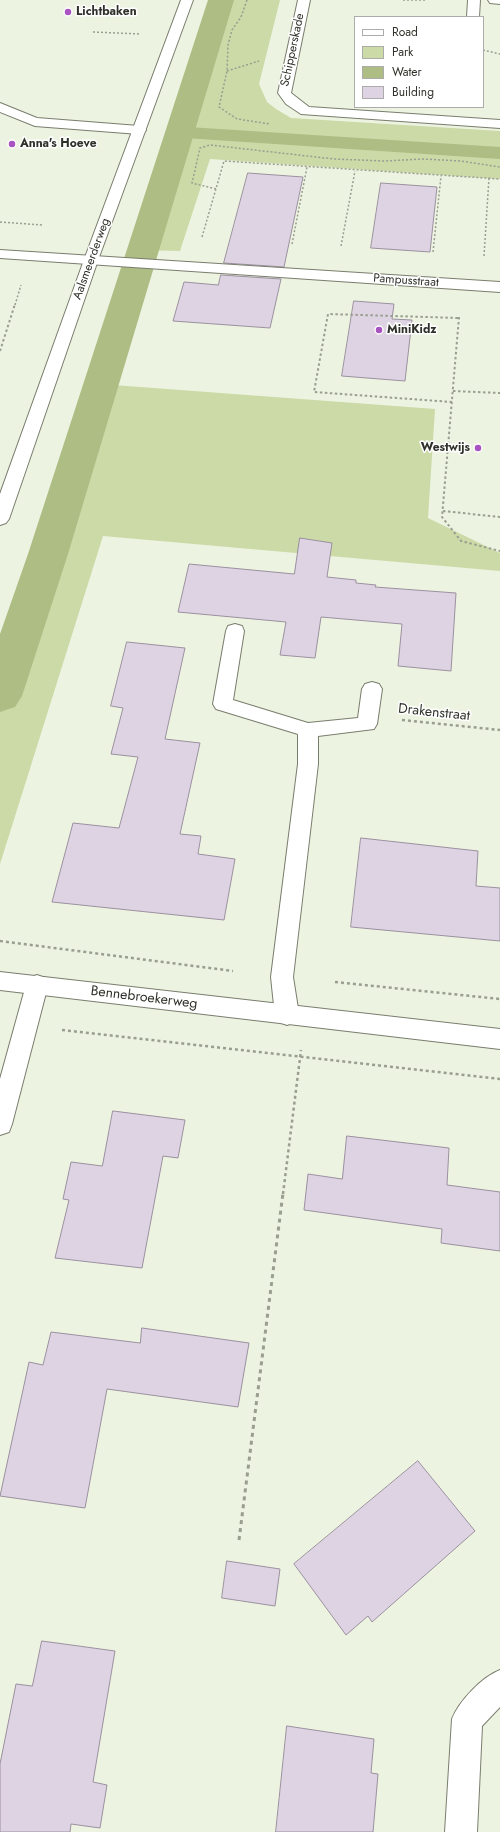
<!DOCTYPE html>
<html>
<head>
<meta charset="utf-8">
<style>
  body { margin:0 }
  #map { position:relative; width:500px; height:1832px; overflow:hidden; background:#edf3e1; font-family:Jost,sans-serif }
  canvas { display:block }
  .legend { position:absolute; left:354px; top:16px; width:130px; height:92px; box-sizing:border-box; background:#fff; border:1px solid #acadaa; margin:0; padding:5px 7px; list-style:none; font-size:12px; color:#2f312a }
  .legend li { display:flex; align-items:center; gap:8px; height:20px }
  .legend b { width:20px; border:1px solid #acadaa }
</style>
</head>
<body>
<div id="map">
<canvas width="500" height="1832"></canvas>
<ul class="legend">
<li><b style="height:5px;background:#fff"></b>Road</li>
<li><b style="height:11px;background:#cbdaa7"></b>Park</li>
<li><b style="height:11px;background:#adbd83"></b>Water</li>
<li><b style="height:11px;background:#ded3e3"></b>Building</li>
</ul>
</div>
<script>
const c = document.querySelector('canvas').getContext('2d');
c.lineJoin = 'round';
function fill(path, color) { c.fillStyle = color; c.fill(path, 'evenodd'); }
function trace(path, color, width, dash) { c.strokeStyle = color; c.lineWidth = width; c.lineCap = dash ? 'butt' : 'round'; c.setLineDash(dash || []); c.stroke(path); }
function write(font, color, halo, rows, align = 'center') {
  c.font = font + ' Jost,sans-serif'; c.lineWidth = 3; c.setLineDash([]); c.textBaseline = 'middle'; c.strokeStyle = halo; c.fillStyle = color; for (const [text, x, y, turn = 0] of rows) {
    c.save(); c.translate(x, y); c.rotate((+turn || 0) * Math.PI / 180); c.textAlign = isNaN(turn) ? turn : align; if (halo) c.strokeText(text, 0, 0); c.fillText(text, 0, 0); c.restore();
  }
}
const green = new Path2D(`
  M220,0h60l-21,84 8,18 9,7 15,9 209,13v48l-290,-20 -30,92 -40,-1 43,-128z
  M100,384l335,25 -7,109 72,35v18l-397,-35 -103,328v-172l63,-200z`);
const water = new Path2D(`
  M188,127l312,20v12l-315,-21z`);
const canal = new Path2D(`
  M208,0h26l-166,554 -46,142 -7,11 -15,5v-78l28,-80z`);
const building = new Path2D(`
  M248,173l55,4 -19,90 -60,-4z
  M381,183l56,4 -7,65 -59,-4z
  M221,275l60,4 -11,49 -97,-7 11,-39 34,3z
  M354,301l40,3 -2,15 20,1 -7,61 -63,-5z
  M300,538l32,5 -5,34 29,3v3l20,2 -1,2 81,6 -5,78 -53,-5 4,-42 -81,-7 -6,41 -35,-3 6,-33 -108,-10 11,-48 105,10z
  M127,642l58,6 -20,91 35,4 -20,91 21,2 -3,18 37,5 -11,61 -172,-18 21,-79 46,5 19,-71 -27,-3 12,-46 -12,-2z
  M361,838l117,13 -2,35 24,2v53l-149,-14z
  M113,1111l72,9 -7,38 -15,-2 -21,112 -87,-10 14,-58 -6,-1 8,-37 31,4z
  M347,1136l102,12 -2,37 53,7v59l-59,-8 1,-14 -138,-19 4,-36 34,5z
  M142,1328l107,15 -11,64 -131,-18 -22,119 -85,-12 29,-134 14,3 8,-33 89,11z
  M418,1461l57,70 -103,91 -4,-6 -22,19 -52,-71z
  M227,1561l53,8 -5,37 -53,-8z
  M42,1641l73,10 -22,131 14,3 -7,43 -29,-4 -1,8h-70v-68l16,-80 16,2z
  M287,1726l87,13 -3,34 7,1 -5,58h-97z`);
const pathFar3 = new Path2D(`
  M247,0l-6,17 -9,13 -4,15 -1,26 -8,36 18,12 33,5
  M403,0h23
  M93,32l48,2
  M483,50l17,4
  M227,71l32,-10
  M216,189l-24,-6 8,-35 10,-3 124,14 51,2 38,-2 38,2 39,6
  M0,222l42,3
  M202,237l22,-76 276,18
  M292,244l15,-77
  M341,246l14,-75
  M433,252l8,-76
  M484,256l5,-78
  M15,305l6,-20`);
const pathFar2 = new Path2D(`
  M459,317l-17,200 19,24 39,10
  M0,351l15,-47
  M453,391l47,2
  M452,402l-138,-10 14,-78 131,4
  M443,511l57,6`);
const pathFar1 = new Path2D(`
  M402,720l98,10
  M0,941l233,30
  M335,982l165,17
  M62,1030l438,49
  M283,1194l18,-144`);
const path = new Path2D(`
  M239,1540l44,-347`);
const service = new Path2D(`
  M468,0h12l-1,17h-12z
  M488,0h12v4l-10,-1z
  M0,103l37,15 102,8 5,1 2,3 -2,3 -5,1 -104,-8 -35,-14z`);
const minor = new Path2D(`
  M298,0h12l-19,93 18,14 191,13v8l-199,-14 -15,-10 -8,-11z
  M0,250l500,32v10l-500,-34z
  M235,624l7,2 2,5 -11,69 75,23 50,-5 4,-29 3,-5 7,-2 7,2 3,5 -5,35 -3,5 -56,7v28l-25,213 6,38 -4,7 -8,3 -8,-3 -4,-7 -4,-38 27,-213v-30l-82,-25 -3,-5 13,-73 2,-5z
  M37,975l8,3 3,7 -36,139 -3,8 -9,3v-56l26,-94 3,-7z
  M500,1670v37l-18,19 -5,106h-32l7,-113c7,-18 30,-42 48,-49z`);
const tertiary = new Path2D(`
  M181,0h12l-95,260 -89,259 -3,4 -6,2v-31l84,-234z
  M0,972l500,57v20l-500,-59z`);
const markers = [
  [68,12,4,"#a753c2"],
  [12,144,4,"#a753c2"],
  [379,330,4,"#a753c2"],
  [478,448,4,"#a753c2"]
];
const farPoinames = [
  ["Lichtbaken",76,12],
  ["Anna's Hoeve",20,144],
  ["MiniKidz",387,330],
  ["Westwijs",470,448,"right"]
];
const farStreetnames = [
  ["Schipperskade",293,50,-78],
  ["Aalsmeerderweg",92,259,-70],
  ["Pampusstraat",406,281,4]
];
const streetNames = [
  ["Drakenstraat",434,713,6],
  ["Bennebroekerweg",144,998,7]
];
fill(green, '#cbdaa7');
fill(water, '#adbd83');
fill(canal, '#adbd83');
fill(building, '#ded3e3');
trace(building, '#9b909f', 1);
trace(service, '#797d6d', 2);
trace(minor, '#797d6d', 2);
trace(tertiary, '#797d6d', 2);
trace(pathFar3, '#999e90', 1.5, [2, 2]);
trace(pathFar2, '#999e90', 2, [2.5, 2.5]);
trace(pathFar1, '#999e90', 2.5, [3, 3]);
trace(path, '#999e90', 3, [4, 4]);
fill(service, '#fff');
fill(minor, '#fff');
fill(tertiary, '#fff');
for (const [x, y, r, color] of markers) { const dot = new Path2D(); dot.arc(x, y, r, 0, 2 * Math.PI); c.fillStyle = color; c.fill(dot); trace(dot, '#fff', 1.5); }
write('bold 12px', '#2f312a', '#fff', farPoinames, 'left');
write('12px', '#2f312a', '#fff', farStreetnames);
write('14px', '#2f312a', '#fff', streetNames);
</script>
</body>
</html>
